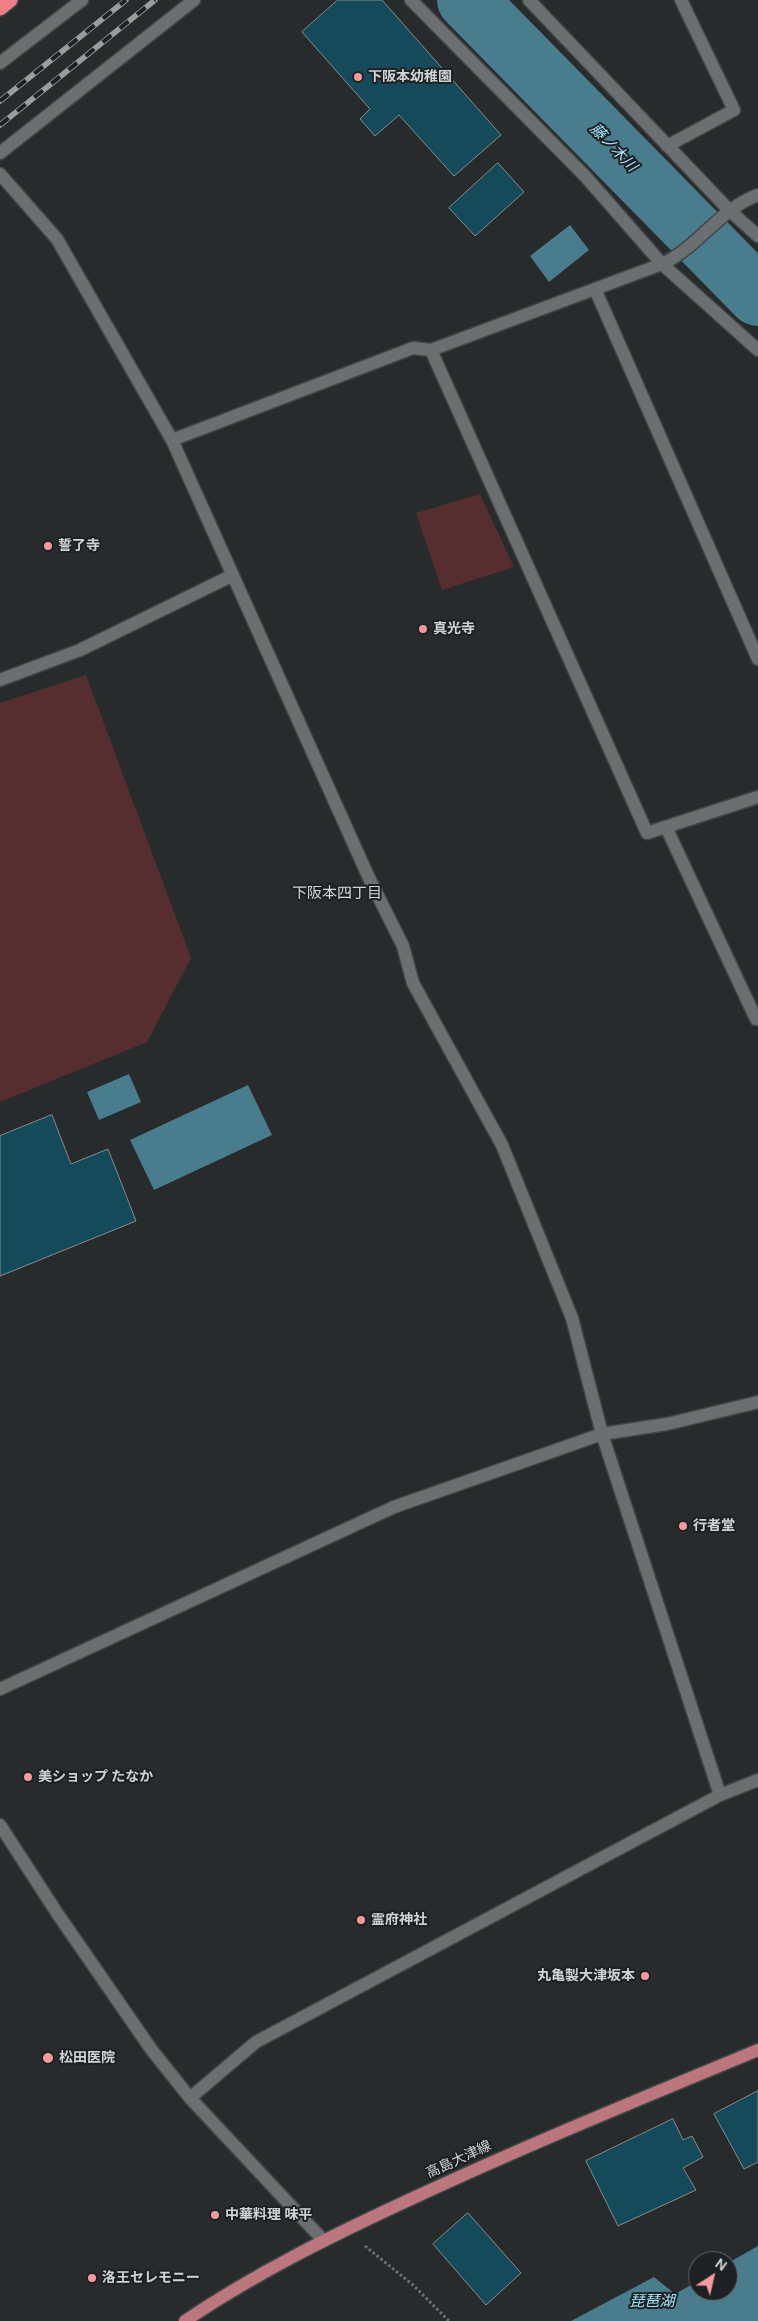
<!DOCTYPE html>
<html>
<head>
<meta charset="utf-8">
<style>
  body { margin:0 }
  #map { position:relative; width:758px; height:2321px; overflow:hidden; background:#282b2c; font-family:"DM Sans",sans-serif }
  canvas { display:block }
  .north { position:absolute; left:688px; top:2251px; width:50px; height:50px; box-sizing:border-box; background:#1e2123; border:1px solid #656869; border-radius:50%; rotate:35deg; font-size:14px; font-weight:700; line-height:20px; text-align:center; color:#d0d3d3 }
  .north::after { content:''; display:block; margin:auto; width:18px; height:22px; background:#f49a9f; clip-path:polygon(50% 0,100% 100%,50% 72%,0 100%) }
</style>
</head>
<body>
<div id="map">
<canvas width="758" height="2321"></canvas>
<div class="north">N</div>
</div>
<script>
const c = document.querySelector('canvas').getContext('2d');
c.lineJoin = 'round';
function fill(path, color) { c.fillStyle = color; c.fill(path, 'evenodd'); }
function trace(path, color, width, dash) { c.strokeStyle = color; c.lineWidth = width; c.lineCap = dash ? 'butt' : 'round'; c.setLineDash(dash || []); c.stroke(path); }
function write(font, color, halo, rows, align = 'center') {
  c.font = font + ' "DM Sans","Noto Sans JP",sans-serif'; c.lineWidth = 4; c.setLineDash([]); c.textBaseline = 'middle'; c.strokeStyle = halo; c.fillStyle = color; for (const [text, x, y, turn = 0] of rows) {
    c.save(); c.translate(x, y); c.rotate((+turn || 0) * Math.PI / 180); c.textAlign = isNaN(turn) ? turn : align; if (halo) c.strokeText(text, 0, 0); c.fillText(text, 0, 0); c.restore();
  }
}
const green = new Path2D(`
  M480,494l34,73 -72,23 -26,-77z
  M86,675l105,283 -44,84 -147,60v-399z`);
const water = new Path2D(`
  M570,225l19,25 -40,32 -19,-26z
  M129,1074l12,28 -42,18 -12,-28z
  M248,1085l24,50 -118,55 -24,-50z
  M758,2246v75h-187l83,-44 21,17 23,-13v10h30v-28z`);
const river = new Path2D(`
  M467,0l291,296`);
const building = new Path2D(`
  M338,0h44l119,135 -47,41 -55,-61 -24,21 -15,-17 10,-10 -68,-77z
  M498,163l26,29 -49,44 -26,-28z
  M52,1115l19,49 37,-15 28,72 -136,55v-140z
  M758,2091v71l-14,7 -30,-55z
  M673,2119l10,21 9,-4 11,21 -20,11 13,22 -78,36 -32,-65z
  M468,2213l53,60 -35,32 -53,-61z`);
const path = new Path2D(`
  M365,2246l48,39 36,36`);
const minor = new Path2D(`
  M411,0l174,176 77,88 96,86
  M529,0l200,210 29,26
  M0,63l82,-63
  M667,146l67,-36 -53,-110
  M0,153l194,-153
  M0,174l57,65 115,201 197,438 34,68 10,37 89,162 70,173 30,116 118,361
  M595,289l163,370
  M431,350l216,483 111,-36
  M172,440l241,-92 18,2 231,-86c37,-17 57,-55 96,-69
  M0,680l80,-30 153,-75
  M666,827l90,192 2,-1
  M0,1689l394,-182 208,-73 65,-10 91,-22
  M0,1825l57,88 94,136 39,49 133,142
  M190,2098l66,-56 464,-247 38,-15`);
const major = new Path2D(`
  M185,2321c71,-48 148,-86 226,-122 114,-53 231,-101 347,-149`);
const highway = new Path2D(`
  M0,8l10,-8`);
const rail = new Path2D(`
  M0,101l126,-101
  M0,125l155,-125`);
const markers = [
  [358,77,5,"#f49a9f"],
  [48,546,5,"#f49a9f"],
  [423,629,5,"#f49a9f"],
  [683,1526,5,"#f49a9f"],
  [28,1777,5,"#f49a9f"],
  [361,1920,5,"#f49a9f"],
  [645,1976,5,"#f49a9f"],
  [48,2058,6,"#f49a9f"],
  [215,2215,5,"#f49a9f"],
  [92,2278,5,"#f49a9f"]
];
const poiNames = [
  ["下阪本幼稚園",368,77],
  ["誓了寺",58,546],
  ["真光寺",433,629],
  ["行者堂",693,1526],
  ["美ショップ たなか",38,1777],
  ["霊府神社",371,1920],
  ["丸亀製大津坂本",635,1976,"right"],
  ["松田医院",59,2058],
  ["中華料理 味平",225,2215],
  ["洛王セレモニー",102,2278]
];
const streetNames = [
  ["高島大津線",459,2160,-25]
];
const waterNames = [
  ["藤ノ木川",613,148,46],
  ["琵琶湖",652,2302]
];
const neighbourhoodNames = [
  ["下阪本四丁目",337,894]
];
fill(green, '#562e30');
fill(water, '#497c8d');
trace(river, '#497c8d', 60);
fill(building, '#144a5a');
trace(building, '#878b8c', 1);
trace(minor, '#434646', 15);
trace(major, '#434646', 15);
trace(highway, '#434646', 18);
trace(path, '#6e7171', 3, [2.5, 2.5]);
trace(minor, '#6b6f70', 12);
trace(major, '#bc777e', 12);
trace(highway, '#f27d87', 15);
trace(rail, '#9a9d9d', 5.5);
trace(rail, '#1e2123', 4, [11]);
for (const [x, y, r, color] of markers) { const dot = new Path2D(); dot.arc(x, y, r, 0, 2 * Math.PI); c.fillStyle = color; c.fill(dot); trace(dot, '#1e2123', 2); }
write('bold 14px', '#d0d3d3', '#1e2123', poiNames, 'left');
write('14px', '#d0d3d3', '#1e2123', streetNames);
write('italic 15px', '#a4e5fc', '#1e2123', waterNames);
write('15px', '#d0d4d6', '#1e2123', neighbourhoodNames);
</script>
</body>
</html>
